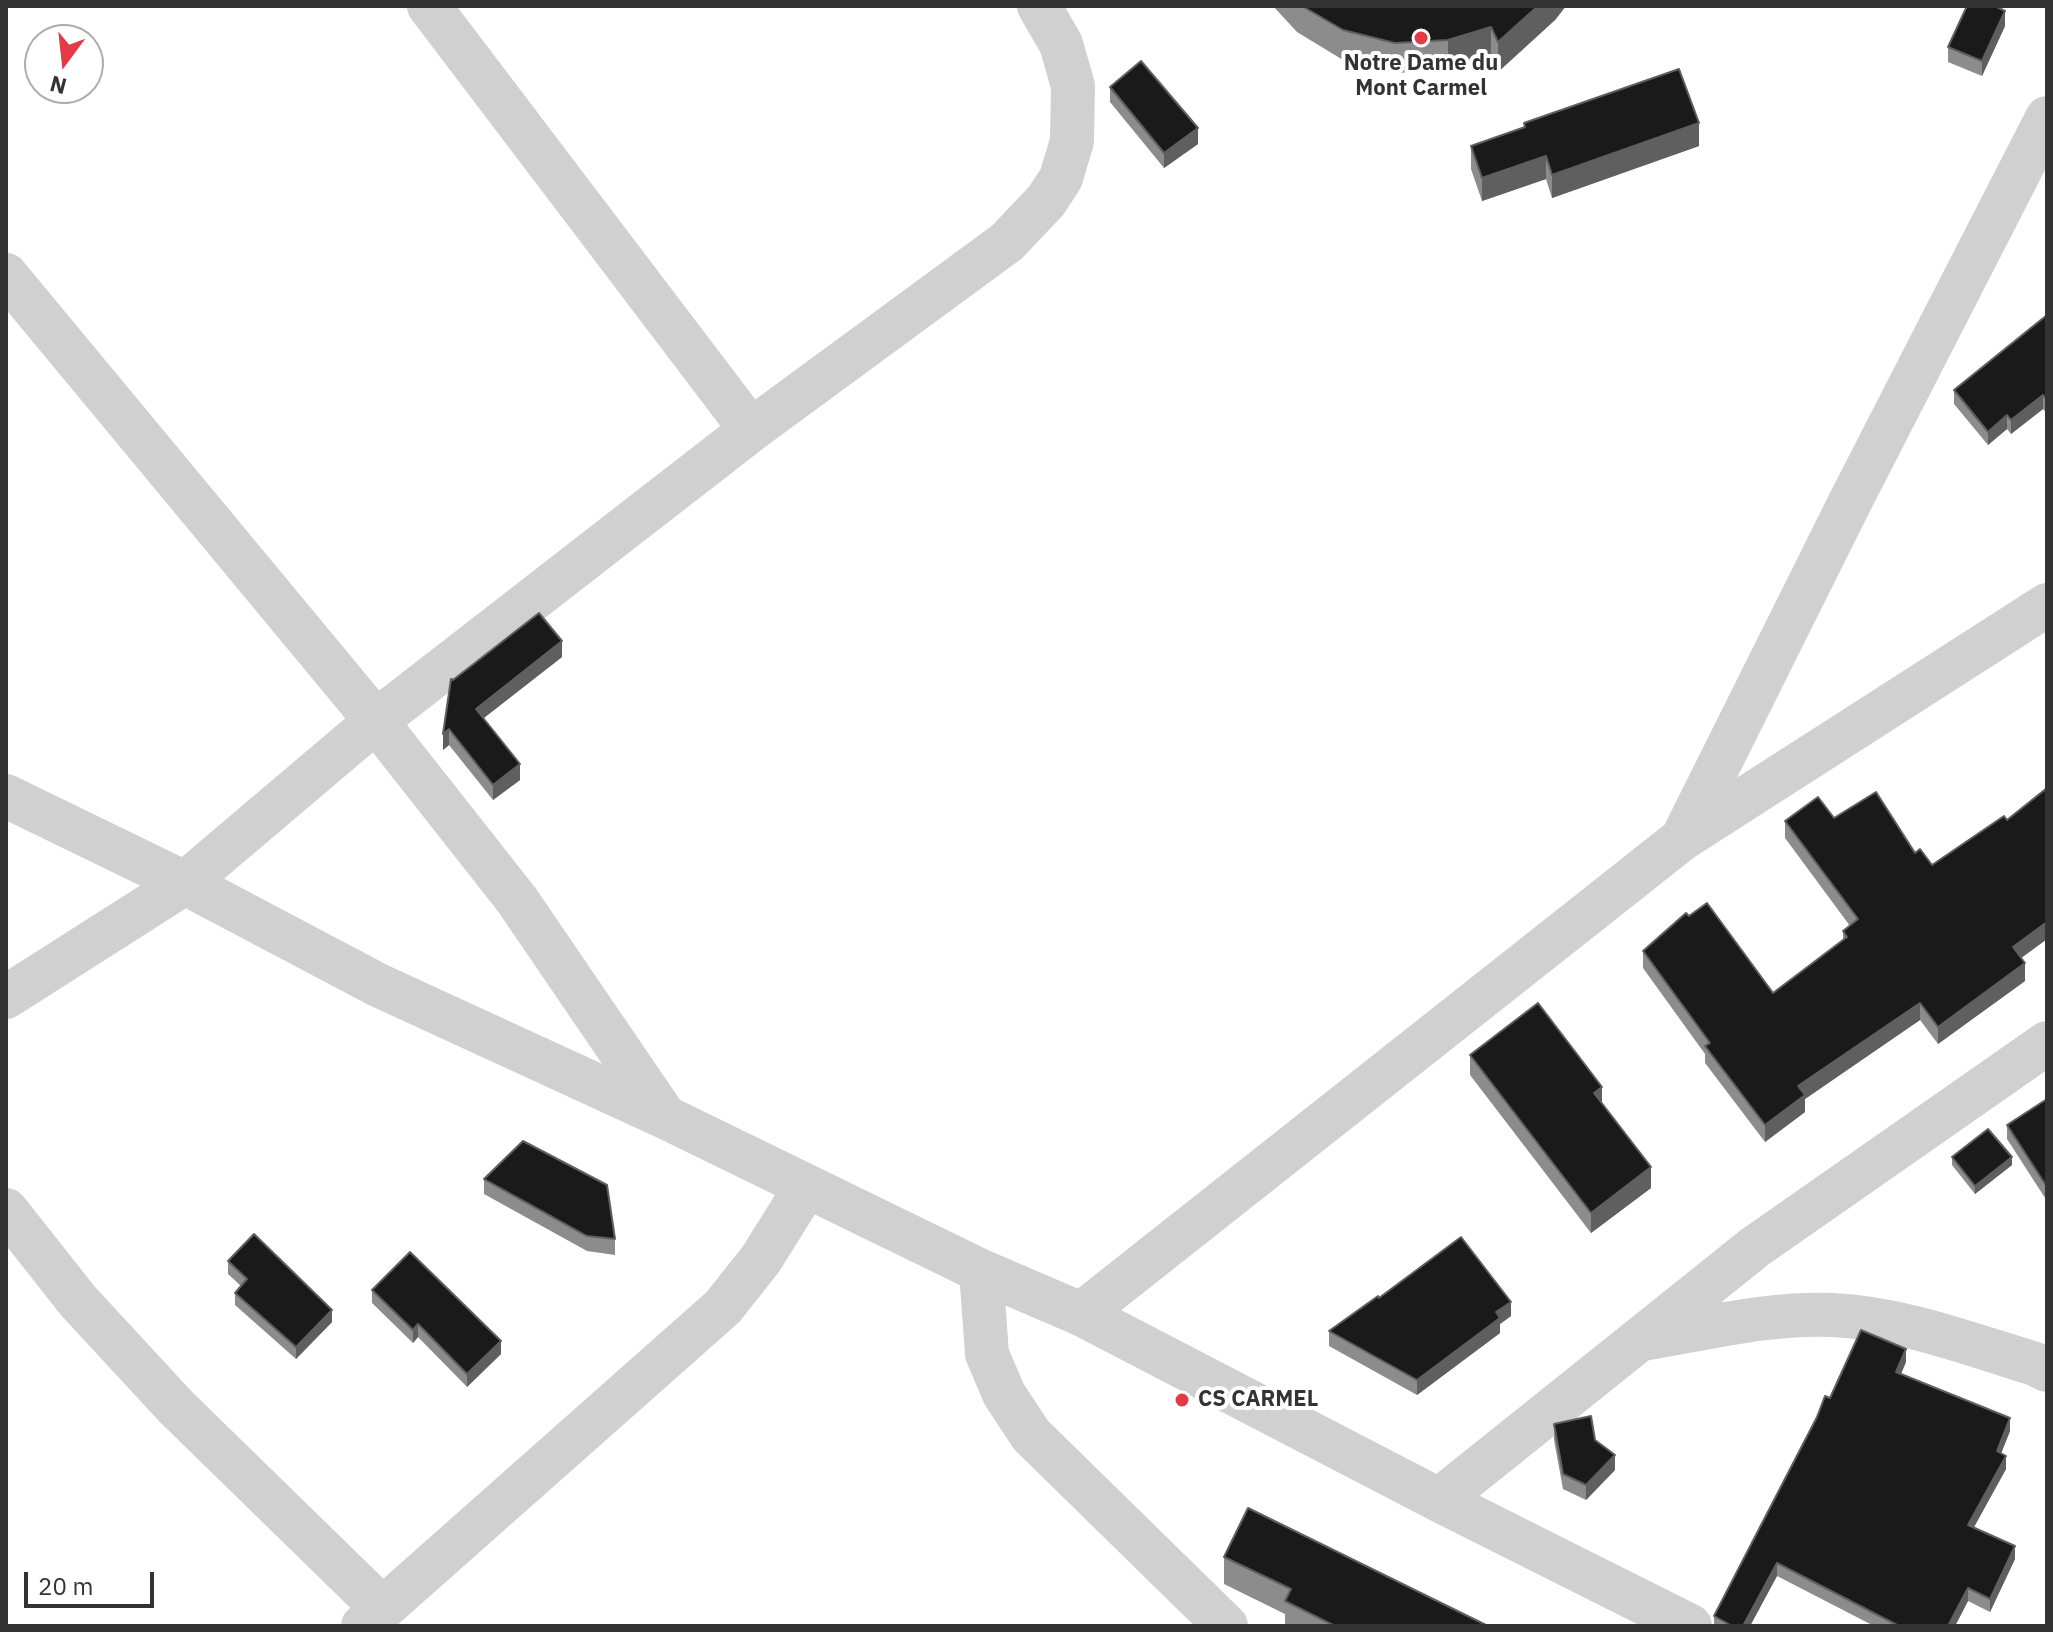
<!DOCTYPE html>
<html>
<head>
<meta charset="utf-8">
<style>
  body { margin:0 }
  #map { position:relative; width:2053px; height:1632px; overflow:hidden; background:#fff; font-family:"IBM Plex Sans",sans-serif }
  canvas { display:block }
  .frame { position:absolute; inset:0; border:8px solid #333; pointer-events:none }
  .north { position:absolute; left:24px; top:24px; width:80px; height:80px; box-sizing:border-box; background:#fff; border:2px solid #adadad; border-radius:50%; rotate:195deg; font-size:22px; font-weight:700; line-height:32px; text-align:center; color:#333 }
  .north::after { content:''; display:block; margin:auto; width:28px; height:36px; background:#e63946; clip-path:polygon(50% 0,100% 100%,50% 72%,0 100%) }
  .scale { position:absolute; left:24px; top:1572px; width:130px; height:36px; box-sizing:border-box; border:4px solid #333; border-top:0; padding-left:10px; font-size:24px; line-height:28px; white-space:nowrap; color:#333; -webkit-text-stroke:6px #fff; paint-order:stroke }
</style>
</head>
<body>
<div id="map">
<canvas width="2053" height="1632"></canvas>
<div class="frame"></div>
<div class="north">N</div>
<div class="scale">20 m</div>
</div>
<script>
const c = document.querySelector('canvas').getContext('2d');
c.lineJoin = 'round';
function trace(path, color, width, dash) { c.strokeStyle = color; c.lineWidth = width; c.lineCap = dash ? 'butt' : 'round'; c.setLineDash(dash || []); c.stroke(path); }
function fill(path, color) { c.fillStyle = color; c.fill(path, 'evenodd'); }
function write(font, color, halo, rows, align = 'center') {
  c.font = font + ' "IBM Plex Sans",sans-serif'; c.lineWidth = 8; c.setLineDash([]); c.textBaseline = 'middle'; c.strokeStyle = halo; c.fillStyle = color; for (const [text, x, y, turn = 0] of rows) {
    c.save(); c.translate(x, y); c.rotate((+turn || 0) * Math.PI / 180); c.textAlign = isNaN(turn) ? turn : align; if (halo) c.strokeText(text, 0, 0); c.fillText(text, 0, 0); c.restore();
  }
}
const street = new Path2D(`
  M429,6l322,424
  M6,275l370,446 141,179 148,217
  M6,796l179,87 193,102 287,132 316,154 100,43 358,186 251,126
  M1682,839l168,-337 197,-384
  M6,997l179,-114 191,-162 375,-291 256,-188 39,-41 15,-23 11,-37 1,-55 -12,-42 -22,-38
  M6,1210l72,91 98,106 206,201
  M981,1271l6,83 17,40 27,41 195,191
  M1081,1314l601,-475 365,-234
  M1643,1339c61,-10 127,-27 189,-24 70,3 137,29 203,49l12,6
  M1439,1500l316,-253 292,-204
  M363,1626l360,-319 38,-48 45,-72`);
const wall = new Path2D(`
  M1273,6h293l-11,14 -57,52 -7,-15 -43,13 -53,3 -52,-13 -46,-28z
  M2005,26l-23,50 -34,-14v-15z
  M1110,87l88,57 -34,24 -54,-66z
  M1524,123l175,23 -147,52 -6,-19 -64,22 -11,-32v-23l53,-18z
  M2047,315v99l-4,-5 -32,25 -4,-5 -19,16 -34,-41v-14z
  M562,657l-78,61 36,62 -27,20 -44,-55 -6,5 10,-70z
  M2047,788v151l-26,19 4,23 -87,63 -18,-24 -115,79v13l-40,30 -60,-79v-9l-62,-86v-17l130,42 70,-53v-9l7,-5 -65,-88v-17l49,-3 81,35 17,12 75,-45z
  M1470,1055l132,48 49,85 -60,45 -121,-158z
  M2047,1099v102l-40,-62v-14z
  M1952,1157l60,8 -37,29 -23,-29z
  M484,1179l131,60v16l-28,-4 -103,-57z
  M228,1261l104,61 -36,37 -61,-54v-12l6,-7 -13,-12z
  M372,1290l129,64 -34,33 -49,-50 -5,6 -41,-40z
  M1379,1298l132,18 -11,8v9l-83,62 -88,-49v-15z
  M1906,1362l-5,12 109,57 -9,22 5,16 -32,58 41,32 -25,53 -22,-11 -13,25h-81l-97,-50 -27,50h-36v-10z
  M1554,1424l41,16 20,30 -29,30 -23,-11 -9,-49z
  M1224,1557l264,69h-203v-12l-61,-30z`);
const shadedWall = new Path2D(`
  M1538,6h28l-11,14 -57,52v-30z
  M2005,11v15l-23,50v-15z
  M1491,27v30l-43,13v-30z
  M1699,123v23l-147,52v-23z
  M1198,128v16l-34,24v-15z
  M1546,156v23l-64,22v-23z
  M2043,395v14l-32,25v-14z
  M2007,415v14l-19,16v-13z
  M562,641v16l-86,67v-15z
  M449,729v16l-6,5v-16z
  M520,764v16l-27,20v-15z
  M2047,922v17l-34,25v-17z
  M2025,963v18l-87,63v-17z
  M1920,1003v17l-115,79v13l-40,30v-17l33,-39z
  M1602,1087v20l-8,-14z
  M2012,1157v8l-37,29v-8z
  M1651,1167v21l-60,45v-20z
  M1511,1302v14l-11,8v9l-83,62v-15l79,-68z
  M332,1310v12l-36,37v-12z
  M418,1324v13l-5,6v-13z
  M501,1341v13l-34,33v-13z
  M1906,1349v13l-10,23v-13z
  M2010,1418v13l-13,33v-13z
  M1615,1455v15l-29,30v-15z
  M2006,1456v13l-38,69v-13z
  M2015,1546v13l-25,53v-13z
  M1777,1563v13l-27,50h-7z
  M1968,1588v13l-13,25h-7z`);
const building = new Path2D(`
  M1302,6h236l-40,36 -7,-15 -43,13 -53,3 -52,-13z
  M1967,6h28l10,5 -23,50 -34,-14z
  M1141,61l57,67 -34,25 -54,-66z
  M1679,69l20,54 -147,52 -6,-19 -64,22 -11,-32 54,-19 -1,-4z
  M2047,315v85l-4,-5 -32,25 -4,-5 -19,17 -34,-42z
  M539,613l23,28 -86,68 44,55 -27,21 -44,-56 -6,5 8,-55 2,1z
  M2047,788v134l-34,25 12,16 -87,64 -18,-24 -122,83 7,9 -40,30 -60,-79 5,-3 -67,-92 43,-38 3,3 18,-13 66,90 74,-56 -4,-6 15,-12 -73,-98 33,-24 16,21 42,-26 39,61 5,-4 12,16 72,-49 3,4z
  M1538,1003l64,84 -8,6 57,74 -60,46 -121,-158z
  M2047,1099v88l-40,-62z
  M1988,1129l24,28 -37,29 -23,-29z
  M523,1141l84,44 8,54 -28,-3 -103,-57z
  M254,1234l78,76 -36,37 -61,-54 12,-14 -19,-18z
  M1461,1237l50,65 -15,10 4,6 -83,62 -88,-49 49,-35 1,2z
  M410,1252l91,89 -34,33 -49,-50 -5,6 -41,-40z
  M1861,1330l45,19 -10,23 114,46 -13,33 9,5 -38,69 47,21 -25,53 -22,-11 -20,38h-49l-122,-63 -34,63h-11l-18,-10 103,-199 8,-21 5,2z
  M1591,1416l4,24 20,15 -29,30 -23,-11 -9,-50z
  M1248,1508l240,118h-156l1,-1 -48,-24 6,-12 -67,-32z`);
const markers = [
  [1421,38,8,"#e63946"],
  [1182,1400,8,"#e63946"]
];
const poiNames = [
  ["Notre Dame du",1421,64],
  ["Mont Carmel",1421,89],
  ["CS CARMEL",1198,1400,"left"]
];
trace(street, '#d0d0d0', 44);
fill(wall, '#8c8c8c');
fill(shadedWall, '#5f5f5f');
fill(building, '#1a1a1a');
trace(building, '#5f5f5f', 2);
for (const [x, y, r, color] of markers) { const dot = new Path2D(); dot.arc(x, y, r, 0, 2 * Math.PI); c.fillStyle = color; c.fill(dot); trace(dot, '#fff', 3); }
write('bold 22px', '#333', '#fff', poiNames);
</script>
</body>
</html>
